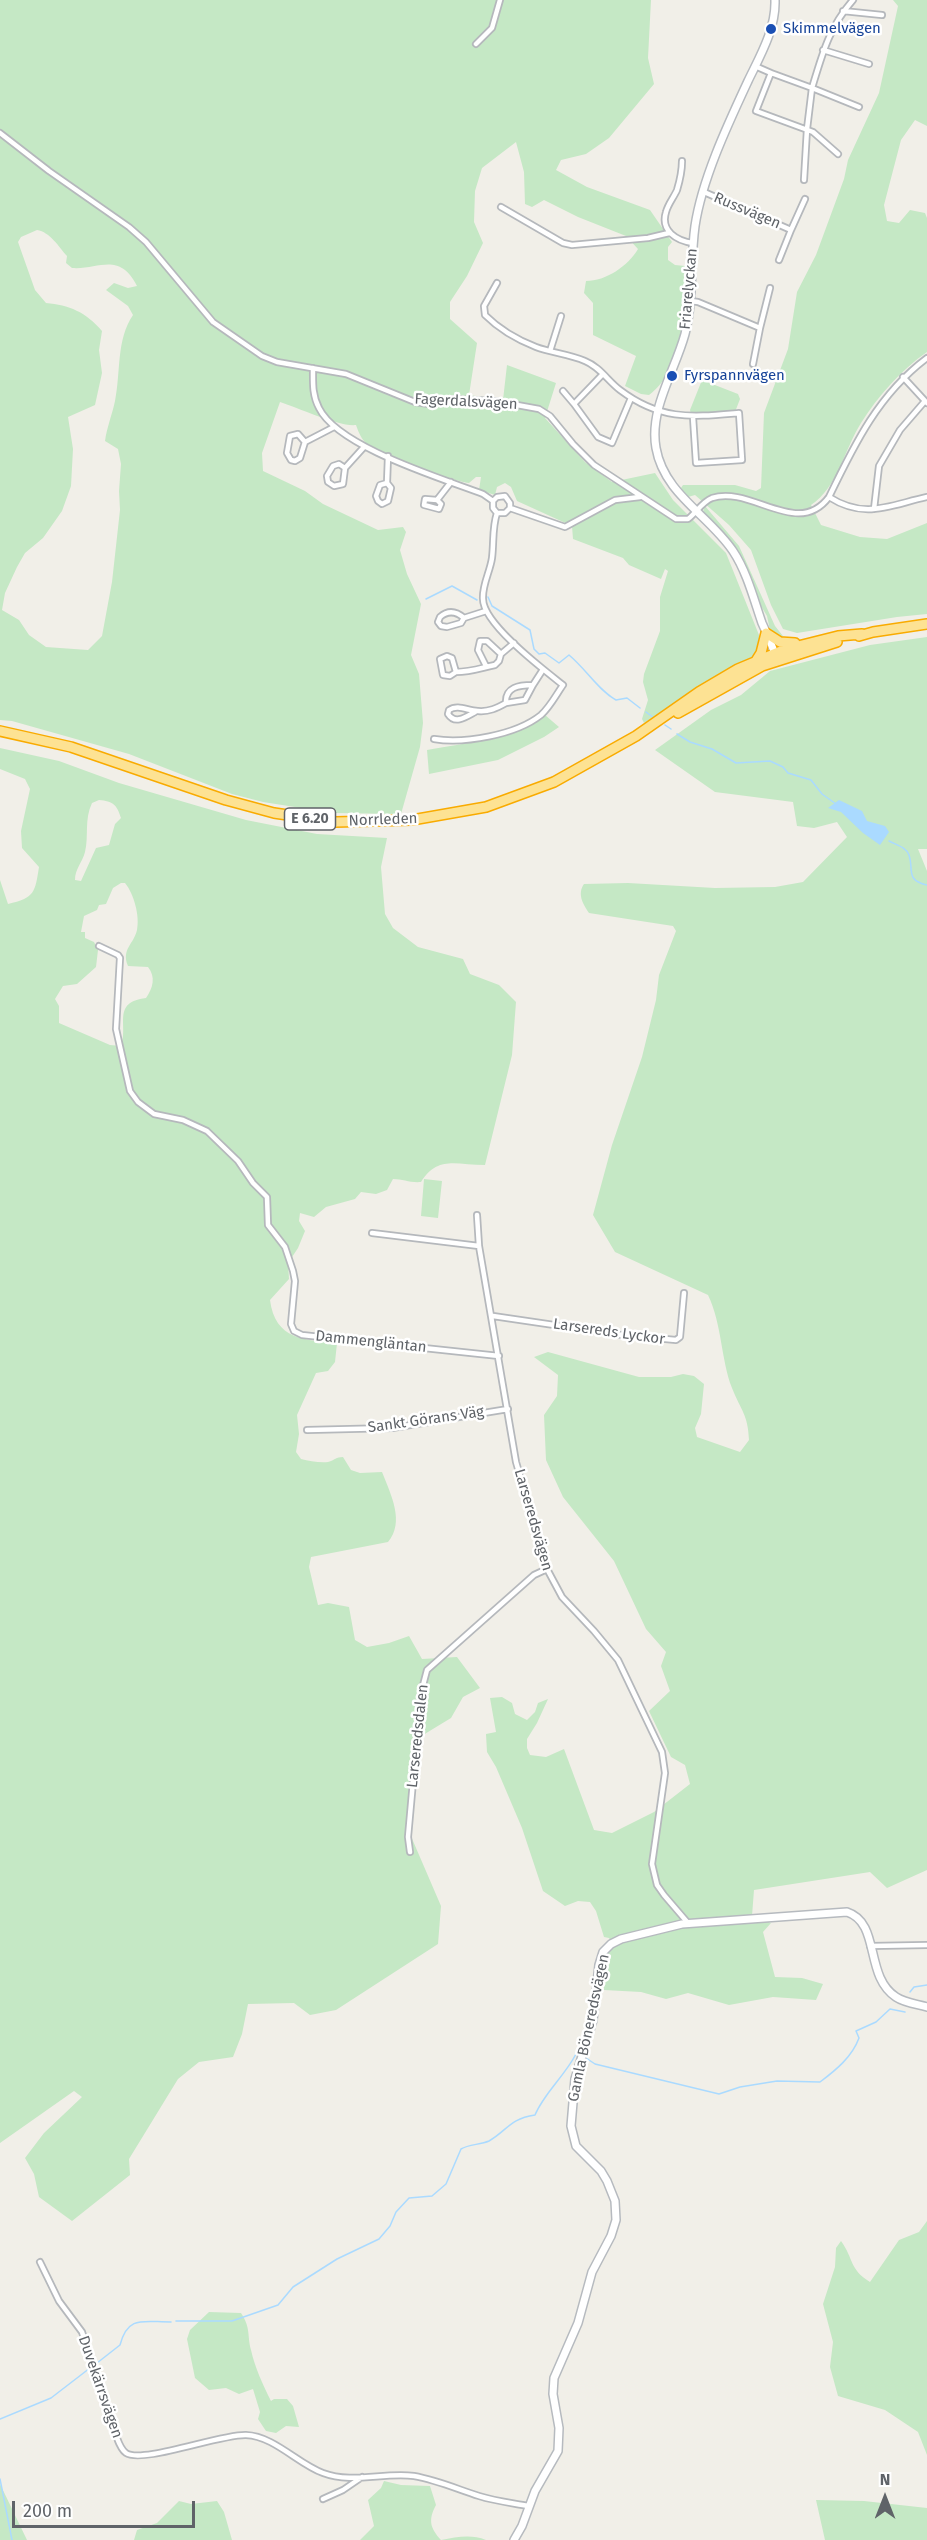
<!DOCTYPE html>
<html>
<head>
<meta charset="utf-8">
<style>
  body { margin:0 }
  #map { position:relative; width:927px; height:2540px; overflow:hidden; background:#f1efe8; font-family:"Fira Sans",sans-serif }
  canvas { display:block }
  .north { position:absolute; left:855px; top:2468px; width:60px; height:60px; -webkit-text-stroke:4px #fff; paint-order:stroke; rotate:0deg; font-size:16px; font-weight:700; line-height:24px; text-align:center; color:#5f6368 }
  .north::after { content:''; display:block; margin:auto; width:21px; height:27px; background:#5f6368; clip-path:polygon(50% 0,100% 100%,50% 72%,0 100%) }
  .scale { position:absolute; left:12px; top:2501px; width:183px; height:27px; box-sizing:border-box; border:3px solid #5f6368; border-top:0; padding-left:8px; font-size:18px; line-height:21px; white-space:nowrap; color:#5f6368; -webkit-text-stroke:4px #fff; paint-order:stroke }
</style>
</head>
<body>
<div id="map">
<canvas width="927" height="2540"></canvas>
<div class="north">N</div>
<div class="scale">200 m</div>
</div>
<script>
const c = document.querySelector('canvas').getContext('2d');
c.lineJoin = 'round';
function fill(path, color) { c.fillStyle = color; c.fill(path, 'evenodd'); }
function trace(path, color, width, dash) { c.strokeStyle = color; c.lineWidth = width; c.lineCap = dash ? 'butt' : 'round'; c.setLineDash(dash || []); c.stroke(path); }
function write(font, color, halo, rows, align = 'center') {
  c.font = font + ' "Fira Sans",sans-serif'; c.lineWidth = 5; c.setLineDash([]); c.textBaseline = 'middle'; c.strokeStyle = halo; c.fillStyle = color; for (const [text, x, y, turn = 0] of rows) {
    c.save(); c.translate(x, y); c.rotate((+turn || 0) * Math.PI / 180); c.textAlign = isNaN(turn) ? turn : align; if (halo) c.strokeText(text, 0, 0); c.fillText(text, 0, 0); c.restore();
  }
}
const green = new Path2D(`
  M0,0h651l-3,58 6,26 -45,54 -23,16 -25,6 -5,10 31,17 63,23 22,32 -4,5v13l7,5 10,1c2,39 -2,105 -36,129l-8,-1 -16,-8 11,-30 -43,-21v-32l-9,-10 2,-12c20,0 42,-15 52,-32l-12,-13 -48,-19 -34,-17 -12,7 -7,-3 -1,-32 -8,-30 -34,26 -7,23 -1,31 9,21 -16,33 -17,26v17l27,24 -8,52 34,5 4,-35 49,18 -11,35 40,44 27,20 43,-9 18,27 53,53 33,82 1,13 -4,9 -62,34 -50,32 -2,-4 6,-19 -5,-18 1,-8 16,-43v-34l8,-26 -3,-2 -4,10 -32,-14 -6,-7 -50,-19 -1,-13 -55,-25 -6,-14 -6,-4 -8,4 -2,8 -16,-5 2,-13h-5l-7,6c-20,-3 -86,-26 -101,-38 -7,-6 -9,-12 -12,-20 -17,2 -57,-17 -76,-23l-18,51 1,18 42,20 18,13 55,26 25,-3 3,5 -6,18 7,24 14,30 -10,51 8,19 4,49 -3,24 -19,67 -68,-1 -70,-11 -31,-8 -103,-40 -117,-33 -12,-1zM37,230c13,2 22,17 30,26l-1,7 6,5c27,2 47,-17 65,18l-9,2 -14,-5 -8,7 22,16 5,9c-17,25 -12,57 -18,86 -3,14 -8,26 -10,40l13,8 3,15 -2,27 1,19 -8,72 -10,54 -14,14 -42,-3 -17,-12 -10,-15 -17,-10 3,-17 12,-26 8,-14 18,-15 19,-27 9,-25 2,-37 -5,-32 27,-12 7,-32 -3,-23 3,-19c-16,-19 -33,-26 -56,-28l-11,-13 -17,-48 3,-5z
  M893,0h34v126l-12,-6 -14,20 -17,65 3,16 12,2 11,-13 15,3 2,5v134c-26,18 -49,44 -66,71 -17,27 -23,64 -50,82l10,20 39,12 27,2 40,-16v91l-30,3 -100,16 -14,-4 -12,-24 -20,-55 -22,-25 -34,-30 -7,2 -7,-9 2,-3h52l21,6 5,-3 3,-75 24,-64 9,-57 19,-37 28,-76 4,-19 31,-67 19,-87z
  M702,380l36,14 2,5 -5,13 -44,2 -1,-4z
  M705,506l34,40 36,80 12,15 -17,-11 -3,-14 -9,-15 -20,-49 -35,-40z
  M927,637v212h-9l9,22v999l-40,18 -17,-16 -116,18 -2,26 19,7 -8,9 12,45 27,1 21,6 -7,16 -43,-3 -44,8 -41,-12 -22,6 -25,-7 -37,-2c-1,-16 -2,-31 9,-44l-4,-8 -5,-1 -8,-26 -6,-9 -12,-1 -13,5 -22,-15 -21,-63 -26,-61 -9,-15 -1,-18 10,-2 -6,-34 12,-1 10,6 3,11 12,6 8,-8 3,-9 10,-4 -11,24 -10,16v9l3,7 16,2 18,-8 30,81 18,3 42,-21 36,-28 -5,-19 -14,-8 -22,-46 21,-20 -9,-25 5,-14 -20,-23 -32,-68 -51,-64 -17,-37 -2,-45 13,-19 1,-21 -24,-18 14,-5 91,25h32l12,-3 11,2 10,8 -3,30 -6,14 2,9 43,15 9,-12c-1,-26 -8,-29 -17,-52 -11,-28 -10,-64 -24,-93l-93,-43 -22,-37 19,-70 30,-88 14,-57 3,-25 17,-44 -3,-5 -84,-13c-6,-9 -12,-19 -5,-29l44,-1 87,5 60,-1 28,-5 44,-45 -10,-15 -23,6 -17,-2 -4,-24 -78,-10 -60,-42 56,-40 30,-15 29,-24 100,-26z
  M545,715l14,12 -15,10 -46,23 -69,14 -2,-24c37,-7 88,-11 118,-35z
  M0,748l59,13 60,22 127,37 71,14 70,4 -6,29 4,47 8,14 25,19 45,12 7,15 29,11 17,17 -4,53 -27,110c-29,0 -47,-10 -64,17 -11,1 -18,-3 -28,-3l-6,11 -11,4 -15,-2 -6,7 -29,8 -12,10 -14,-4 -1,8 6,10 -7,17 -10,15 1,16 -19,21c5,40 35,40 67,43l-2,19 -7,9 -12,2 -19,42 2,19 -3,18 5,7c8,2 19,4 27,3 7,-2 8,-5 15,-5l8,13 9,3 22,-1c9,23 23,50 6,70l-77,15 -2,10 9,38 10,-2 21,4 6,33 12,7 22,-4 20,-7 13,23 35,-2 23,31 -17,9 -12,21 -28,17 -13,99 31,72 -3,38 -102,66 -26,5 -16,-12 -46,1 -6,30 -9,23 -34,5 -21,17 -49,80 1,16 -58,46 -33,-24 -5,-23 -9,-16 19,-25 38,-36 -8,-6 -74,52v-1263l8,24c27,-6 27,-12 31,-37l-17,-19 -1,-17 9,-42 -5,-10 -25,-10zM99,800c14,1 18,5 22,18l-6,6 -6,21 -13,3 -15,33 -6,-1c0,-11 7,-17 10,-28 4,-16 -1,-32 7,-49zM121,883h4c9,11 15,33 12,47 -3,14 -16,19 -9,36l20,1c8,10 5,21 -2,31 -35,4 -17,28 -25,48l-11,-1 -51,-22v-17l-4,-7 8,-13 14,-2 19,-17 2,-17 -4,-8 -9,-4v-6h-4l3,-16 13,-6 2,-5 7,-1 7,-16z
  M424,1179l18,2 -4,37 -17,-2z
  M927,2221v234l-9,-23 -33,-22 -47,-14 -8,-29 3,-25 -10,-38 12,-37 1,-19 5,-7c13,18 8,28 29,41l29,-42 20,-8z
  M209,2312l32,1c10,15 6,22 10,37 4,18 12,35 20,51l3,-2h13l6,7 6,21 -13,-1 -10,7 -10,-2 -8,-12 2,-7 -7,-23 -14,5 -13,-6 -17,2 -14,-12 -8,-39 3,-9z
  M384,2481l17,4 29,1 6,19c-8,15 -6,23 5,35 16,-3 30,-6 45,0h-126l14,-14 -6,-26 13,-12z
  M0,2484l27,56h-27z
  M816,2500l48,1 63,7v32h-102z
  M179,2501l12,3 26,-3 7,11 8,28h-98l3,-10 20,-7z`);
const water = new Path2D(`
  M839,800l23,11 5,10 18,5 4,6 -9,13 -17,-12 -22,-21 -13,-4z`);
const stream = new Path2D(`
  M488,597l4,9 38,24 4,19 5,5 6,-1 14,10 10,-8c17,14 29,35 47,45l11,-2 13,10
  M426,599l26,-13 25,14
  M646,712l8,6
  M665,725l6,4
  M677,734l13,8 22,7 24,14 34,-2 13,6 5,6 23,7 11,14 14,10
  M889,841c7,4 17,6 20,14 5,15 -4,25 18,30
  M910,1992l4,-5 13,-2
  M586,2058l9,6 124,30 21,-7 37,-6 43,1c16,-12 32,-25 39,-44l-3,-7 20,-9 14,-13 15,3
  M176,2321h56l46,-16 15,-18 44,-28 42,-20 11,-13 6,-14 13,-14 23,-2 14,-12 15,-35c8,-5 19,-4 28,-8 19,-11 20,-22 46,-26 9,-22 29,-38 41,-61
  M97,2363l23,-18c8,-30 23,-23 51,-23
  M0,2419l51,-21 39,-30
  M0,2479l12,61`);
const street = new Path2D(`
  M853,0c-24,27 -31,55 -41,88l47,19
  M843,11l39,4
  M476,44l16,-16 8,-28
  M823,50l46,14
  M755,66l16,7 -15,38 57,21 25,22
  M771,73l41,15 -5,41 -3,51
  M0,133l49,38 80,56 17,15 67,80 49,34 15,6 69,12 69,28 14,2 22,-5 44,2 44,8 11,7 23,28 21,21 82,54h12c8,-6 14,-17 24,-21 39,-13 86,41 117,-1 26,-54 50,-103 98,-139
  M682,161c0,11 -2,19 -5,29 -3,7 -9,14 -11,22 -6,19 11,29 27,31
  M704,192l87,38 -12,30
  M501,207l62,36 9,2 76,-7 21,-5
  M791,230l14,-31
  M497,283l-13,23 1,9c13,13 33,25 51,32 16,6 33,7 49,14 15,6 23,20 35,29 41,31 72,27 119,23l3,47 -46,3 -3,-46
  M691,301l7,1 62,26 10,-40
  M550,351l11,-35
  M753,364l7,-36
  M313,368c0,14 -1,27 6,40 19,39 122,70 164,86l10,7v7l4,5h8l5,-5v-5l-5,-7 -8,1 -4,4
  M603,374l-29,30 24,33 14,6 19,-45
  M903,377l24,26
  M563,391l11,13
  M305,442l-7,-8 -8,2 -3,17 4,7 4,1 5,-3 5,-16 29,-15
  M345,468l-2,16 -9,2 -6,-4 -1,-6 6,-10 6,-2 6,4 19,-21
  M387,483l4,5 -3,13 -6,3 -4,-3 -2,-5 4,-11 7,-2 1,-27
  M829,497c36,23 61,8 98,0
  M437,500l4,4 -2,5 -15,-4 1,-6 12,1 14,-18
  M510,508l55,19 50,-27 25,-3
  M874,509l5,-43 21,-36 25,-29
  M464,618l-3,5 -14,4 -6,-1 -3,-4 2,-5c8,-7 16,-6 24,1l22,-7
  M486,666l-8,-16 2,-9h7l14,13
  M456,672l-6,4 -7,-1 -3,-16 7,-3 5,2 4,14c14,0 25,-4 39,-7l4,-4 2,-7 13,-11
  M506,703l19,-3 8,-15
  M475,712c-9,5 -20,13 -27,2l1,-4c9,-6 19,1 29,1 11,1 19,-3 28,-8 -1,-16 13,-18 27,-18l9,-14
  M434,739c30,5 82,-4 107,-24 9,-8 15,-20 22,-30 -19,-15 -80,-61 -80,-86 -1,-14 7,-27 9,-41 2,-16 0,-30 5,-45
  M99,946l19,9 2,3 -4,71 14,62 8,11 16,12 29,6 24,11 31,30 15,22 14,14 1,28 17,22 8,24 2,10 -4,43 3,7 8,4 197,21
  M477,1215l2,31 37,216 31,107 15,28 32,34 24,29 44,92 3,21 -13,91 5,21 7,10 24,28
  M372,1233l107,13
  M493,1316l129,19 54,5 4,-3 4,-44
  M307,1430l85,-2 116,-19
  M410,1852l-2,-15 13,-144 6,-23 107,-95 13,-6
  M870,1946l57,-1
  M40,2262l19,39 23,31 33,101c3,7 5,16 11,20 16,11 94,-19 120,-18 28,1 52,29 77,38 29,11 61,-1 91,3 23,4 43,13 65,20 16,5 33,7 49,10
  M323,2499l20,-9 19,-13`);
const secondary = new Path2D(`
  M775,0c1,29 -15,56 -27,81 -20,43 -46,98 -53,145 -5,36 -1,73 -10,108 -10,37 -36,75 -29,114 8,46 53,67 77,103 14,21 21,49 29,72 5,11 10,22 14,34
  M514,2540l8,-14 13,-35 23,-40 1,-23 -6,-34 1,-16 24,-55 14,-51 19,-36 5,-16 -1,-19 -8,-20 -6,-10 -25,-25 -5,-20 4,-47 18,-59 6,-55 4,-13 8,-8 10,-5 61,-15 165,-12c34,11 17,64 49,85 9,6 21,7 31,10`);
const highway = new Path2D(`
  M859,636l14,-4 54,-8
  M756,661l5,-8 5,-20 14,9 15,1
  M678,713l84,-47 75,-24
  M0,731l71,16 155,53 48,13 62,9 76,-2 74,-13 68,-25 82,-46 63,-44 39,-23 48,-20 52,-13 24,-2`);
const markers = [
  [771,29,6,"#1a4fb4"],
  [672,376,6,"#1a4fb4"]
];
const shields = [
  [310,819,51]
];
const shieldNames = [
  ["E 6.20",310,819]
];
const transitNames = [
  ["Skimmelvägen",783,29],
  ["Fyrspannvägen",684,376]
];
const streetNames = [
  ["Russvägen",747,211,23],
  ["Friarelyckan",689,289,-85],
  ["Fagerdalsvägen",466,402,3],
  ["Norrleden",383,820,-2],
  ["Larsereds Lyckor",609,1332,8],
  ["Dammengläntan",371,1342,6],
  ["Sankt Görans Väg",426,1420,-8],
  ["Larseredsvägen",533,1520,74],
  ["Larseredsdalen",418,1736,-84],
  ["Gamla Böneredsvägen",589,2028,-78],
  ["Duvekärrsvägen",100,2387,71]
];
fill(green, '#c5e8c5');
fill(water, '#aadaff');
trace(stream, '#aadaff', 1.5);
trace(street, '#b5b8bc', 8);
trace(secondary, '#b6babf', 10);
trace(highway, '#f9ab00', 12);
trace(street, '#fff', 4.5);
trace(secondary, '#fff', 7);
trace(highway, '#fde293', 9);
for (const [x, y, r, color] of markers) { const dot = new Path2D(); dot.arc(x, y, r, 0, 2 * Math.PI); c.fillStyle = color; c.fill(dot); trace(dot, '#fff', 2); }
for (const [x, y, w] of shields) { const box = new Path2D(); box.roundRect(x - w / 2, y - 11, w, 22, 4.5); c.fillStyle = '#fff'; c.fill(box); trace(box, '#5f6368', 1.5); }
write('bold 14px', '#5f6368', null, shieldNames);
write('15px', '#164399', '#fff', transitNames, 'left');
write('15px', '#5f6368', '#fff', streetNames);
</script>
</body>
</html>
